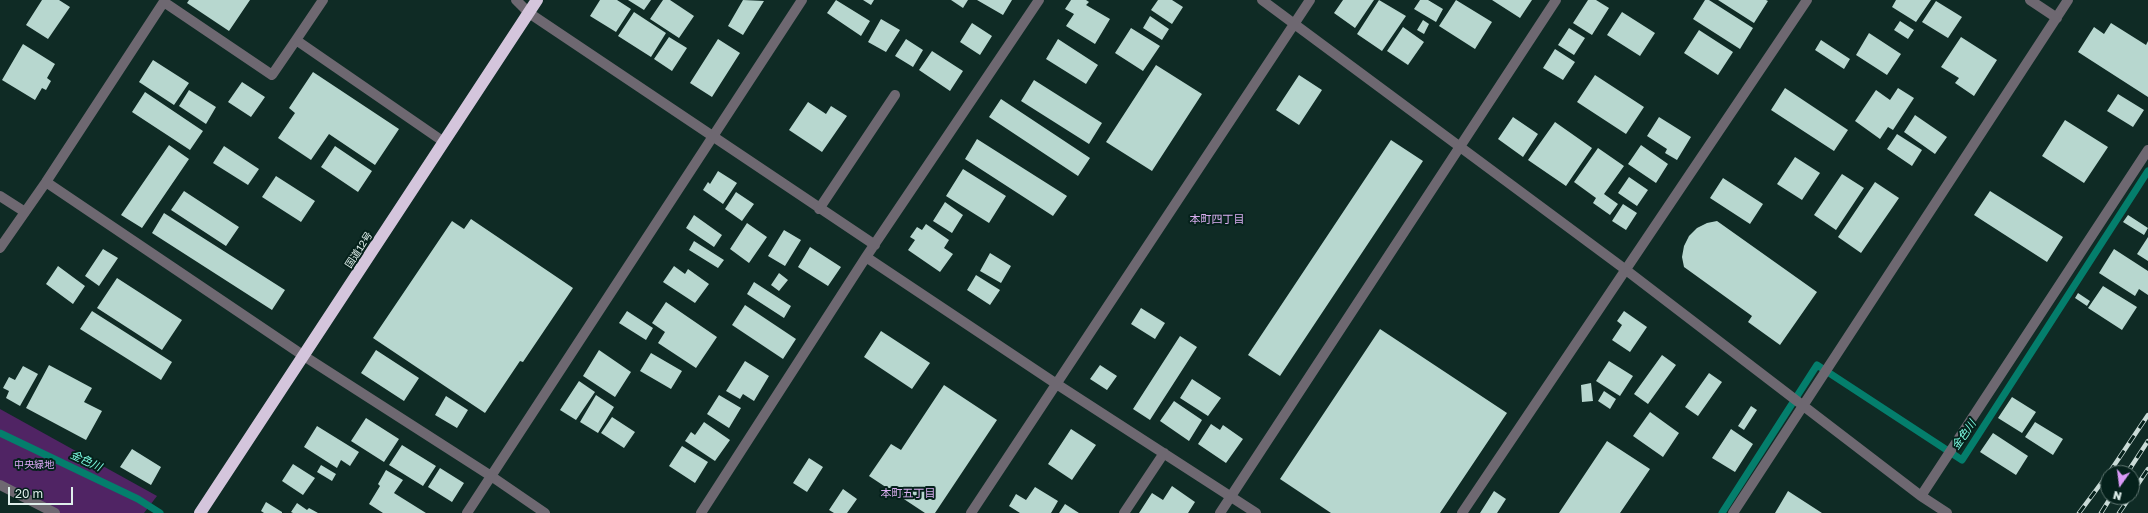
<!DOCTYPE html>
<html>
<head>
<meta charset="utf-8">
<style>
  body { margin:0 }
  #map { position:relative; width:2148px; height:513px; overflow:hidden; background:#0f2b25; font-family:"Golos Text",sans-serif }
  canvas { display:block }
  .north { position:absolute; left:2100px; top:465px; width:40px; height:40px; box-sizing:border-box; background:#05211b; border:1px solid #5c736e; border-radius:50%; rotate:194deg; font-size:11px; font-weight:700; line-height:16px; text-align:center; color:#dfefeb }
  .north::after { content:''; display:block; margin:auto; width:14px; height:18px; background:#d99af7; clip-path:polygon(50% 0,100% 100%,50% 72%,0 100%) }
  .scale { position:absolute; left:8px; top:487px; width:65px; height:18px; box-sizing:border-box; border:2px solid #dfefeb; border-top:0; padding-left:5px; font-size:12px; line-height:14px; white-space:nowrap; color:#dfefeb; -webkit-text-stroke:3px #05211b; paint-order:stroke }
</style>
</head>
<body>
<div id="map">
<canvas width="2148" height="513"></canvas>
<div class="north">N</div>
<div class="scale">20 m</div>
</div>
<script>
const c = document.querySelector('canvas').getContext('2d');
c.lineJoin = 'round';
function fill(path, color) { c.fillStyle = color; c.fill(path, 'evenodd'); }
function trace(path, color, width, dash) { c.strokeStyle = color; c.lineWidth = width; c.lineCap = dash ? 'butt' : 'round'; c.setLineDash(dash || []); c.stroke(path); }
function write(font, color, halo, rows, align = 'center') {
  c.font = font + ' "Golos Text","Noto Sans JP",sans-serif'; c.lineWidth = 4; c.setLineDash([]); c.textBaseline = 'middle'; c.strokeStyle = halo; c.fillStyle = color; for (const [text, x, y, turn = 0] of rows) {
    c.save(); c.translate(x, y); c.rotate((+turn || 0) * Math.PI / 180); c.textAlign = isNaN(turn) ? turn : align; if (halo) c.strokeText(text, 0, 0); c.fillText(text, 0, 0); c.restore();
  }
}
const green = new Path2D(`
  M0,409l157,87 -13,17h-89l-55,-28z`);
const stream = new Path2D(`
  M0,433l138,66 22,14
  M1722,513l95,-148 145,95 186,-289`);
const building = new Path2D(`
  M42,0h17l11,7 -22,32 -22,-14z
  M189,0h61l-21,31 -42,-28z
  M600,0h17l14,9 -15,23 -26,-16z
  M628,0h23l-7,10z
  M663,0h7l24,16 -15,22 -29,-19z
  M743,0l21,1 -21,34 -15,-9z
  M836,0l34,21 -9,15 -34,-23z
  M863,0h11l-3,5z
  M951,0h17l-5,8z
  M977,0h35l-9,15z
  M1071,0h15l3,2 -3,3 24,14 -15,25 -29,-18 8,-12 -9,-5z
  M1158,0h14l11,7 -11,17 -21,-14z
  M1343,0h31l-19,28 -21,-15z
  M1379,0l27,16 -24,35 -25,-17z
  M1420,0h8l15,9 -7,13 -22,-13z
  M1456,0l36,22 -17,27 -36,-23z
  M1492,0h40l-12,18z
  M1588,0h8l13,8 -17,27 -19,-12z
  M1705,0h4l44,28 -13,21 -47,-30z
  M1718,0h48l2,1 -14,22z
  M1896,0h35l-15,22 -24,-15z
  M1936,1l26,16 -14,21 -26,-16z
  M634,12l32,21 -15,24 -33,-21z
  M1622,12l33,21 -15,23 -33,-21z
  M1150,16l19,13 -7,11 -19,-12z
  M881,19l19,11 -14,22 -18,-10z
  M1423,20l6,4 -5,10 -7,-4z
  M1900,21l14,9 -6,9 -14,-9z
  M972,23l20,13 -12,19 -20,-13z
  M2111,23l35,22 2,-4v56l-70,-45 16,-25 10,7z
  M1403,27l21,15 -16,23 -21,-14z
  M1131,28l29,18 -17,25 -28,-18z
  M1569,28l16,10 -11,17 -16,-10z
  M1699,30l34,22 -15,23 -34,-22z
  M1869,33l32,21 -14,21 -31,-20z
  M669,37l18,11 -15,23 -18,-12z
  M1961,37l36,23 -23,36 -19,-13 4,-5 -18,-11z
  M718,39l22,14 -28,44 -22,-14z
  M906,39l17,11 -10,17 -18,-11z
  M1058,39l40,26 -12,19 -40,-25z
  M1821,40l29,19 -6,10 -29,-19z
  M23,44l32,20 -8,14 4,3 -5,9 -4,-2 -7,12 -33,-20z
  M1555,49l20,13 -12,18 -20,-12z
  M932,51l31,20 -13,20 -31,-21z
  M153,60l36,23 -15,22 -35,-23z
  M1156,65l46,29 -50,77 -46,-29z
  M313,72l86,57 -24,36 -46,-31 -18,26 -33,-22 17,-25 -6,-5z
  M1299,75l23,15 -23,35 -23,-15z
  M1595,75l49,32 -18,27 -49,-32z
  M1034,80l68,43 -13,21 -68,-43z
  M242,82l23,15 -14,20 -23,-15z
  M1785,88l63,42 -14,21 -63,-41z
  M1898,88l16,10 -21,32 -5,-3 -8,12 -25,-18 21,-31 14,10z
  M189,90l27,17 -10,17 -27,-18z
  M145,92l58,39 -13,19 -58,-38z
  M2118,94l26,16 -11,17 -26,-16z
  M1001,99l89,59 -12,18 -89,-59z
  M808,102l18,12 5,-8 16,10 -25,36 -33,-22z
  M1915,115l32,22 -12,17 -31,-22z
  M1513,117l25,17 -15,23 -25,-18z
  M1659,117l32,20 -14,23 -12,-7 2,-4 -20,-13z
  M2065,120l43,27 -24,36 -42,-27z
  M1555,122l37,26 -26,38 -38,-26z
  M1897,134l25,16 -10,16 -25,-17z
  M977,139l90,57 -14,20 -88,-57z
  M1391,140l32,21 -143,215 -32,-21z
  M169,145l20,14 -47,69 -21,-13z
  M1641,145l27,19 -12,19 -28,-19z
  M224,146l35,23 -11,16 -35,-22z
  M335,146l37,25 -14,21 -37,-25z
  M1598,148l26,18 -20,28 14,10 -8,11 -17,-12 3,-5 -22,-16z
  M1795,157l25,16 -18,27 -25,-16z
  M963,169l43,27 -17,27 -43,-27z
  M718,171l19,12 -14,21 -20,-14 5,-8 2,2z
  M1842,174l22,14 -28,42 -22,-15z
  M276,176l39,25 -14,21 -39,-25z
  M1629,177l19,13 -11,16 -19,-13z
  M1723,178l40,26 -13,20 -40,-26z
  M1875,182l24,16 -38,55 -23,-16z
  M184,191l55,36 -13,19 -55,-36z
  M1990,191l73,46 -16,25 -73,-47z
  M736,192l18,12 -12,17 -17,-12z
  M945,202l18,13 -11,18 -19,-12z
  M1623,204l14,9 -11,17 -14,-9z
  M164,213l121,77 -13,20 -120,-77z
  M694,215l28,20 -8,12 -28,-19z
  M2128,215l20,13 -4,7 -21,-13z
  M471,219l102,69 -50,74 -3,-1 -35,52 -112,-75 79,-117 12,8z
  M1717,221l100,71 -37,53 -32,-23 4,-6 -68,-49 -2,-10 2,-11 5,-10 8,-8 10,-5z
  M747,223l20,14 -18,26 -19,-14z
  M926,224l23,16 -5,8 9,6 -13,18 -32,-22 7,-10 -5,-3 7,-10 5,3z
  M784,230l17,10 -16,26 -17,-10z
  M2148,237v24l-11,-7z
  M694,241l30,19 -6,8 -29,-18z
  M810,247l31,20 -13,19 -30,-19z
  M103,249l15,9 -19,28 -14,-10z
  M2114,249l34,22v24l-9,-6 -4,7 -36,-23z
  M990,253l21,13 -10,17 -21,-12z
  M58,266l27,20 -12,18 -27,-20z
  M674,266l11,8 3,-5 21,15 -14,19 -32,-21z
  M779,273l9,7 -9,11 -8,-6z
  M976,275l24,15 -10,15 -23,-15z
  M117,278l65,42 -20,30 -65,-42z
  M754,282l37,24 -7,12 -37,-24z
  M2103,286l34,21 -15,23 -34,-22z
  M2078,293l12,8 -3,5 -12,-8z
  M666,302l51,35 -21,31 -38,-25 7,-11 -13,-9z
  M745,305l51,34 -13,20 -51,-34z
  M1141,308l24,15 -10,16 -24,-15z
  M92,311l80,51 -11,18 -81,-51z
  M627,311l26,17 -7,12 -27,-17z
  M1624,311l23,16 -17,25 -18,-12 10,-15 -5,-4z
  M1380,329l127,84 -67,100h-109l-51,-34z
  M881,331l49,32 -18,26 -48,-32z
  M1180,336l17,11 -47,73 -17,-11z
  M376,350l43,28 -15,23 -43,-28z
  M599,350l32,22 -16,25 -32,-21z
  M651,353l31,18 -11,18 -31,-18z
  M1662,355l14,10 -28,39 -14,-10z
  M745,361l24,15 -15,25 -11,-7 -3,5 -14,-8z
  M1609,361l24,15 -13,20 -24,-15z
  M49,365l43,23 -8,14 18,9 -16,29 -60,-32z
  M1100,365l17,11 -10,14 -17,-11z
  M23,366l15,8 -18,32 -14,-8 3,-7 -6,-3 6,-11 6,3z
  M1709,373l13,9 -24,34 -13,-9z
  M1192,379l29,19 -13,18 -28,-18z
  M579,381l16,11 -19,28 -16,-10z
  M1591,383l2,18 -11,1 -1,-17z
  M944,385l53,35 -62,93h-10l-56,-37 22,-32 10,6z
  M1604,391l12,8 -6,10 -12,-8z
  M596,395l18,12 -16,26 -18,-11z
  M719,395l22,13 -12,20 -22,-14z
  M446,396l22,14 -11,18 -22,-13z
  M2012,397l24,15 -14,21 -24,-15z
  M1174,401l28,19 -13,21 -29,-20z
  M1751,406l6,4 -13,20 -6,-4z
  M1650,412l29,21 -16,24 -30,-21z
  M612,417l23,15 -11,16 -23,-15z
  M366,418l33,21 -15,23 -33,-21z
  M704,422l26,18 -15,21 -30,-20 6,-9 4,3z
  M2035,422l28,17 -10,16 -28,-18z
  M1211,424l9,6 3,-5 20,14 -17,24 -28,-19z
  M317,426l42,26 -9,14 -9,-6 -4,8 -33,-21z
  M1071,429l25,16 -24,35 -24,-16z
  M1731,429l22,15 -18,28 -23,-14z
  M1993,433l35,23 -12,19 -36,-23z
  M1607,441l43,28 -30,44h-61z
  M402,445l34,21 -13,20 -34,-21z
  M682,446l26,16 -13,21 -26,-17z
  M132,449l29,18 -10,18 -31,-18z
  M809,458l14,9 -16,25 -14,-9z
  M293,464l22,14 -12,17 -21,-14z
  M321,465l15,9 -4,7 -15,-9z
  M440,468l24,15 -12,19 -24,-15z
  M386,470l17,10 -9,13 32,20h-43l-14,-9 11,-18 -2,-2z
  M1172,486l23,16 -7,11h-49l13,-20 11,7z
  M1035,487l23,14 -7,12h-31l-11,-7 7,-12 10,6z
  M843,489l14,10 -10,14h-13l-5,-3z
  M1494,491l12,8 -9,14h-17z
  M1788,491l34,22h-47z
  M266,502l16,10v1h-18l-3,-2z
  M297,503l10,7 2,-2 9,5h-25l-2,-1z
  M1065,504l14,9h-20z`);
const minor = new Path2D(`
  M516,0l13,13 346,232
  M1262,0l364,270 295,226 26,17
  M2030,0l27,18
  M164,2l108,73 24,-35 148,102
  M296,40l27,-40
  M46,182l258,174 187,120 54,37
  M0,196l25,16
  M819,209l76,-114
  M0,248l46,-66 119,-182
  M866,257l189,126 201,130
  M0,485l55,28
  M1921,496l227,-346
  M467,513l335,-513
  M701,513l165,-256 173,-257
  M971,513l339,-513
  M1124,513l40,-60
  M1220,513l336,-513
  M1462,513l345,-513
  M1733,513l335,-513`);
const highway = new Path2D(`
  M200,513l337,-513`);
const rail = new Path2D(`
  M2109,473l39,-58
  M2127,473l21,-32
  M2132,493l16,-24
  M2079,513l29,-39
  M2101,513l10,-16
  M2119,513l11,-16`);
const streetNames = [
  ["国道12号",359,250,-57]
];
const parkNames = [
  ["中央緑地",34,465]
];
const neighbourhoodNames = [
  ["本町四丁目",1217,220],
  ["本町五丁目",908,494]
];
const waterNames = [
  ["金色川",1964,435,-55],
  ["金色川",86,461,25]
];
fill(green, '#502464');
trace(stream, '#047e6c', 7);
fill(building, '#b7d7cf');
trace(minor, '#6e6871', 10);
trace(highway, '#d4c5dc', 12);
trace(rail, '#cadbd7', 4.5);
trace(rail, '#05211b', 3, [9]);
write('10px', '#dfefeb', '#05211b', streetNames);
write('10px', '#dba7f5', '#05211b', parkNames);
write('11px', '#d9aeef', '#05211b', neighbourhoodNames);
write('italic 11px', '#7fffe5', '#05211b', waterNames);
</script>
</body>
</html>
